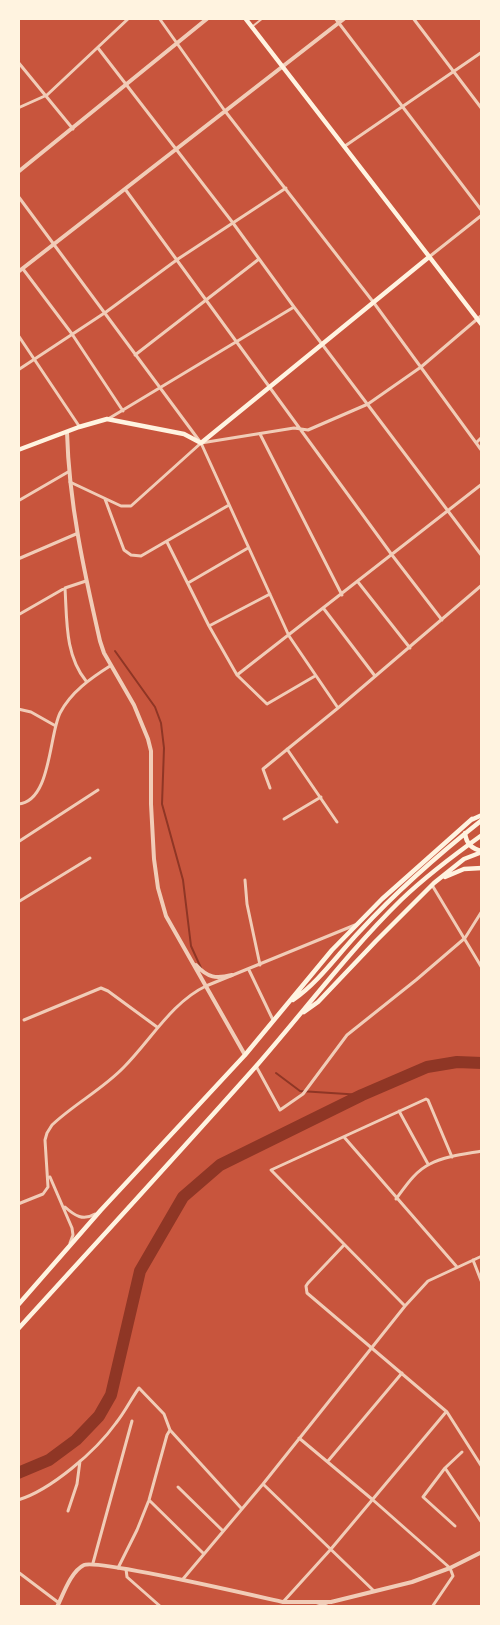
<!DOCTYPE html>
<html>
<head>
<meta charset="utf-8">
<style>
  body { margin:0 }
  #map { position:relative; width:500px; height:1625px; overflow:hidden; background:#c8553d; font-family:Barlow,sans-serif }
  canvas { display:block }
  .frame { position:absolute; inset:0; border:20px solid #fff3e0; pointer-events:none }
</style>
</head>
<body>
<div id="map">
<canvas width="500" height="1625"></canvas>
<div class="frame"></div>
</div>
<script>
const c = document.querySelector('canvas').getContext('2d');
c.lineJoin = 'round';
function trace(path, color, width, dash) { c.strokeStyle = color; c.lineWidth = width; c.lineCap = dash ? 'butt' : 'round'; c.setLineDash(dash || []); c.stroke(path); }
const stream = new Path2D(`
  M115,651l40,56 6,16 3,25 -2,56 21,76 8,66 10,22
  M276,1073l24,18 62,4`);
const river = new Path2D(`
  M18,1473l31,-13 27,-20 23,-24 12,-21 29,-124 43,-74 37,-32 142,-70 65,-28 30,-5 25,1`);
const pedestrian = new Path2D(`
  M253,26l10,-8`);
const minor = new Path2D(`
  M159,18l66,93 149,192 108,148
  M335,18l147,193
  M413,18l69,91
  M98,48l135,175 61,84 188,249
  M18,62l55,67
  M18,108l29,-13 82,-77
  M345,146l137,-94
  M125,189l267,366 50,65
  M18,196l183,247 88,193 49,72
  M429,257l53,-42
  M23,269l49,65 51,77
  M18,335l61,91
  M135,355l124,-96
  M18,370l88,-58 72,-53 108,-71
  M108,419l186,-112
  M260,434l82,161
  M476,443l6,-6
  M70,482l51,24h10l70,-63 93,-15 14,2 60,-26 53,-37 61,-52
  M105,499l19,51 7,5 10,1 88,-51
  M18,501l50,-29
  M167,542l42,84 28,49 30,29 48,-28
  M18,559l58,-25
  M358,582l52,66
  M188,583l60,-35
  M65,588c2,33 0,67 21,93
  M324,609l51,67
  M18,615l47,-27 21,-7
  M209,626l61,-32
  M237,675l245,-191
  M18,709l13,3 23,13
  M287,749l50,73
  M270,788l-7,-19 75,-61 144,-123
  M18,804c33,-2 31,-69 42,-91 11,-21 31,-35 50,-47
  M284,819l37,-22
  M18,842l80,-52
  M245,880l2,24 13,61
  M432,885l50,83
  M18,902l72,-44
  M249,970l24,50
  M24,1020l77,-32 7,3 49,36
  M256,1066l24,44 23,-16 44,-59 69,-55 49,-42 17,-27
  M399,1111l29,53
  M344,1137l113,130
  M50,1177l22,51 1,7 -3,8
  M396,1199c9,-12 19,-28 34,-35 15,-8 35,-10 52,-13
  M18,1204l25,-10 5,-7 -3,-47 2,-7 5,-8c22,-21 51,-36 72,-58 26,-26 48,-65 82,-81l149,-61
  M65,1207c10,9 18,14 30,7
  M344,1245l-36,38 -2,3 1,7 140,119 35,55
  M473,1260l9,23
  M405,1306l-134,-136 155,-71 2,1 24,57
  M170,1430l71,78
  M299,1438l74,62 77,68 3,8 -21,31
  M328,1461l74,-88
  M445,1468l37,55
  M263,1484l111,107
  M178,1487l45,44
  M18,1500c33,-10 78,-49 98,-77 9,-11 15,-24 23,-35l25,26 6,16
  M149,1500l54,53
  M68,1511l9,-27 3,-23
  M455,1526l-32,-29 22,-29 17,-16
  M93,1563l39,-142
  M118,1568l19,-38 12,-30 18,-65 3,-5
  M126,1569l1,8 34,30
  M18,1572l41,31
  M183,1579l80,-95 142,-178 23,-25 54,-25
  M283,1602l48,-53 115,-137
  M315,1607l12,-4`);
const tertiary = new Path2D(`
  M18,172l190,-154
  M18,272l327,-254
  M67,432c2,72 17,139 33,209l4,12 30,52 14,34 3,12v53l3,55 4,29 8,28 79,139
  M196,965c12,13 20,14 36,10
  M57,1607c6,-12 14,-36 27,-42 14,-6 172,31 199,37h48l81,-20 38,-14 32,-16`);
const secondary = new Path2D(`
  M245,18l237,307
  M18,450l61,-23 28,-8 77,15 17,9 228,-186`);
const primary = new Path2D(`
  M471,820l11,-5
  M465,833c1,10 6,16 17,18
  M445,877l19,-8 18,-1
  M293,1000c26,-18 45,-46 67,-69 37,-40 79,-77 122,-111
  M304,1012l14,-10 58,-61 58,-58 30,-24 18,-7
  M18,1305l83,-95 144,-155 87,-105 50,-51 90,-80
  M18,1329c80,-88 161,-176 240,-265 48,-55 91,-113 143,-164 25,-24 53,-45 81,-65`);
trace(stream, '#8f3625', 2);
trace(river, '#8f3625', 12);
trace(pedestrian, '#f1ccb7', 2);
trace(minor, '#f1ccb7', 3);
trace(tertiary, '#f1ccb7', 4);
trace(secondary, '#fff3e0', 4.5);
trace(primary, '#fff3e0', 4.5);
</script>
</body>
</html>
